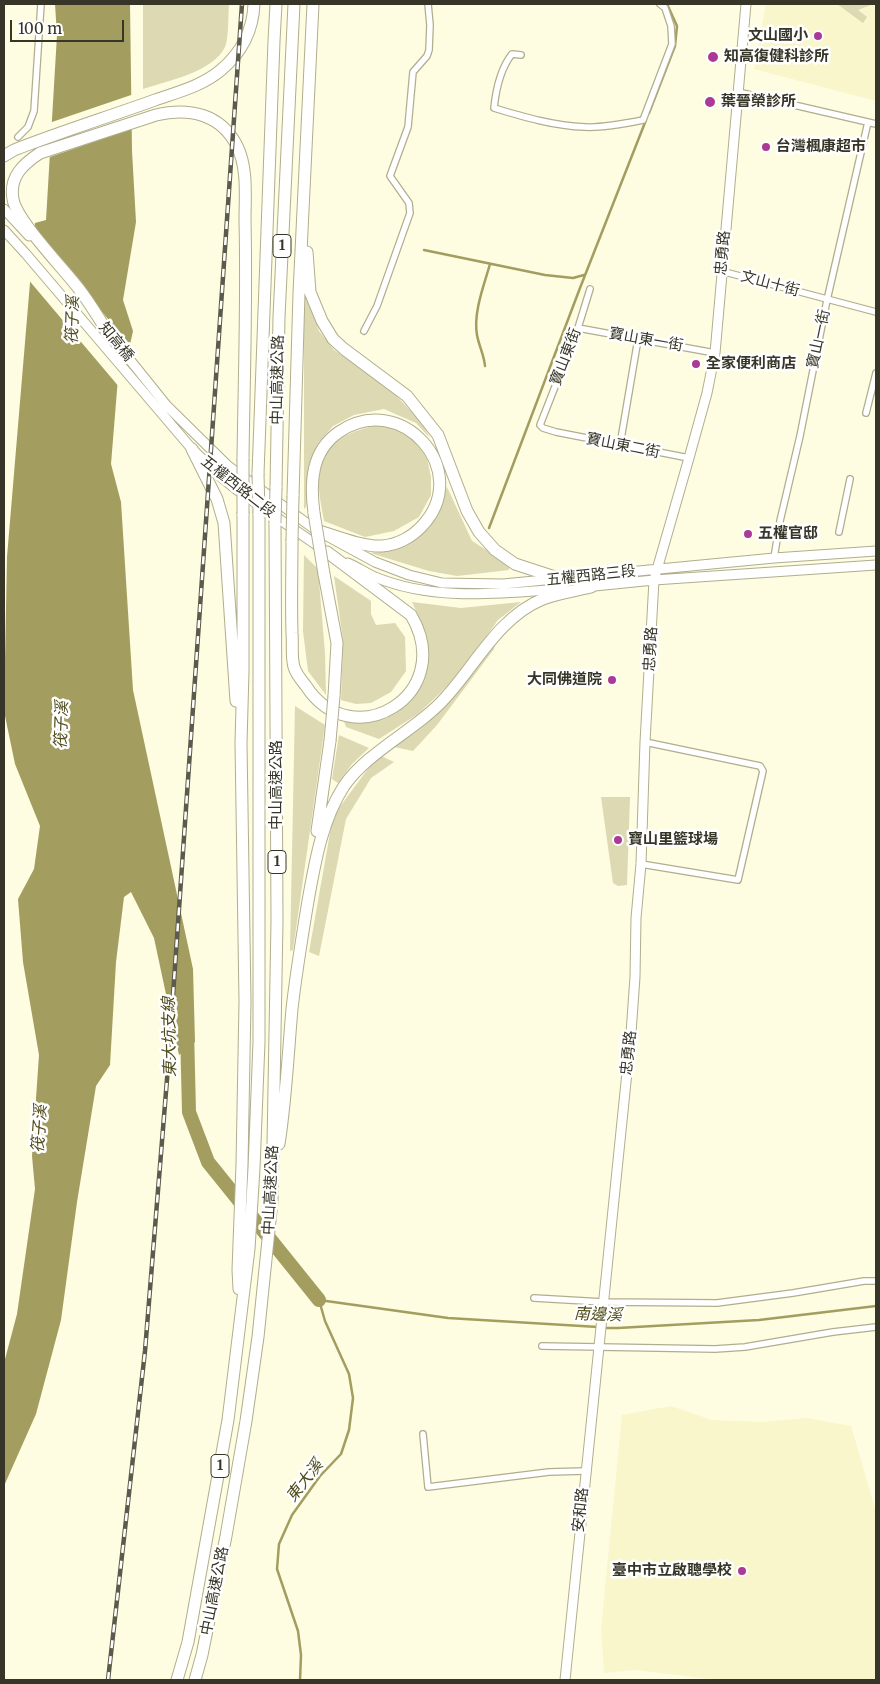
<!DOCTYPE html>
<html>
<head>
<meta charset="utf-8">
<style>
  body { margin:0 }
  #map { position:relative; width:880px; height:1684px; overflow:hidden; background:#fefce1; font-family:Merriweather,serif }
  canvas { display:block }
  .frame { position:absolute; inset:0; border:5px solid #363527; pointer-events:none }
  .scale { position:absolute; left:10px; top:20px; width:114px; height:22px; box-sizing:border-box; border:2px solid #363527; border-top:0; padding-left:6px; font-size:15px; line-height:18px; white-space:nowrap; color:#363527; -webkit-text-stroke:4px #fff; paint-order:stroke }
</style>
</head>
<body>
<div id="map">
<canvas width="880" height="1684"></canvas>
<div class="frame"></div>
<div class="scale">100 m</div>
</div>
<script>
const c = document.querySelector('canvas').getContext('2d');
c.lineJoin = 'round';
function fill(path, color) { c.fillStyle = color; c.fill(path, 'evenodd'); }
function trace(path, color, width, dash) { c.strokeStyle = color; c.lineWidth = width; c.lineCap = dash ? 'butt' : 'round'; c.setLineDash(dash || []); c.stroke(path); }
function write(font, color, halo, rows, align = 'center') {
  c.font = font + ' Merriweather,"Noto Sans TC",serif'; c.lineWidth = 5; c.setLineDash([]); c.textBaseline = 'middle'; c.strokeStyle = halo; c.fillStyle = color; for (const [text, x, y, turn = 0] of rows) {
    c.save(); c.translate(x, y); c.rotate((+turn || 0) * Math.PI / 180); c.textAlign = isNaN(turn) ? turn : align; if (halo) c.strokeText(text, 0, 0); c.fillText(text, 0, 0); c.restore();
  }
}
const built = new Path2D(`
  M766,4h110v97l-122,-32z
  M671,1406l41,14 50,2 45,-4 44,8 25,86v168h-158l-82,-10 -32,3 -3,-44 21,-214z`);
const green = new Path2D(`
  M143,4h86c-1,11 0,34 -4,43 -12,25 -58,34 -82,42z
  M837,4h36l-15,6 9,7 -4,6z
  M304,289l15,42 15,19 53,36 35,37 8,15 -14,-15 -32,-14 -30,6 -21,11 -15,17 -8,18 -4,46 -2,2z
  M385,424l26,10 16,24 4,19v18l-12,22 -25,14 -29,6 -41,-16c-2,-13 -7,-33 -5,-46 5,-36 35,-46 66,-51z
  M447,487l25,54 37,23v6l-52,6 -28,-5 -59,-18 33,-8 32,-27z
  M304,555l14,14 7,84 1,42 -18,-24 -5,-40z
  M334,576l37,25v13l5,11 19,-2 10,14 1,34 -15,21 -20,11 -15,1 -15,-4 2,-60z
  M412,602l49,6 60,-6 -23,18 -40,56 -40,38 -39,25 -33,-12 -2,-6 43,-3 36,-34 4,-33 -3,-23z
  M495,644l-1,5 -57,76 -24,26 -19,-4 56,-46z
  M295,706l30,19 -32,225 -3,1z
  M339,735l30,13 -17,16 -14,19 -6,-4z
  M381,756l13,6 -23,16 -25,41 -27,137 -10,-4 24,-136 40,-54z
  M601,797h29l-3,88 -9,1 -5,-3z`);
const water = new Path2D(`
  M55,4h75l2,147 4,71 -13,78 10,31 -7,32 -8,15 -7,86 10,38 12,188 60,279 2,73 -16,13 -25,-117 -23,-46 -7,5 -8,65 -6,103 -14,21 -19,116 -16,118 -25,94 -32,72v-123l13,-49 18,-125 -3,-33 7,-101 -16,-93 -5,-63 16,-30 6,-43 -25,-62 -11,-53 3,-154 28,-334 11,-3 11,-185z`);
const pier = new Path2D(`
  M134,94v34l-87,30 2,-35z
  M32,227l100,121 -3,16 -8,15 -1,9 -93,-110z`);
const stream = new Path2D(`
  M649,113l26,-67 2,-20 -10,-22
  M424,250l121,25 28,3 11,-3
  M485,366c-1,-11 -6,-20 -8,-31 -4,-22 7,-50 13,-71
  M489,528l91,-240 66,-168
  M604,1328h14l141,-8 117,-14
  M300,1680l1,-25 -3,-24 -21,-62 2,-25 13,-29 28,-39 21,-22 8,-24 4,-32 -4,-24 -24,-53 -6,-21 129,18 150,9`);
const river = new Path2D(`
  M187,1030l2,82 19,50 111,138`);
const minor = new Path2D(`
  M521,55l-9,-1c-12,15 -16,35 -18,54 30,9 60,18 91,19 16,1 43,-4 58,-7l29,-76 -1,-18 -6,-18 -5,-4
  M738,92l138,32
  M18,137l10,-10 6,-16 7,-107
  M721,271l155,41
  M590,289l-12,39 -38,97 3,3 13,4 133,26
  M578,328l137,25
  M364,331l13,-25 33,-93 -1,-10 -19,-27 18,-49 5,-55 14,-16 2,-6 1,-25 -2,-21
  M866,413l10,-40
  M620,445l18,-106
  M839,532l11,-53
  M774,558l6,-37 20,-85 27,-136 41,-178
  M641,864l97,16 25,-109 -3,-5 -115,-24
  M534,1298l69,4 114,1 76,-10 71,-12h12
  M542,1346l173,3 30,-2 88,-15 43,-5
  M423,1434l5,53 121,-15 36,-1`);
const secondary = new Path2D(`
  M4,209l25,27
  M4,230l22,24 166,195 29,28 16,13 84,58
  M105,329l62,77 61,60 88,64 59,32 34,13 33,8 61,1 271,-26 102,-7
  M348,563c9,4 18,10 27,14 60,25 127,16 189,12
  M585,587l69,-7 222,-15
  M565,1680l66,-647 4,-56 1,-59 5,-54 4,-122 9,-162 35,-122 18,-65 8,-40 31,-349`);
const motorway = new Path2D(`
  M4,156l10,-6c46,-18 94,-33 141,-50 23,-8 47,-14 66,-30 20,-17 32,-40 33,-66
  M307,252l3,40 12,29 11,18 11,10 63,47 31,39 29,76 12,21 16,18 20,14 46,15
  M109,334c-10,-15 -19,-31 -30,-45 -15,-20 -63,-69 -66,-90 -4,-22 10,-35 27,-46l116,-38c33,-8 65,-1 81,31 11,22 8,51 8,75 2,79 -1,159 -2,238
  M192,449l25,50 7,24 12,178
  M258,474l16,-433 2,-37
  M276,488l3,-171 15,-313
  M293,496l6,-203 14,-289
  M314,513c-4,-30 -3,-62 25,-81 62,-43 135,39 83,94 -10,11 -25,19 -40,20 -20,1 -46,-10 -66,-16
  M292,541c0,31 -1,61 0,92 1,11 -1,23 2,34 2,7 8,14 12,19 46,71 152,9 105,-71l-84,-63
  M324,574l13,69 -3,53
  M317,831l13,-90
  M279,1144c7,-44 9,-90 13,-135 4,-36 10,-72 16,-108 7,-39 14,-81 36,-115 24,-35 74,-57 102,-89 31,-34 53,-80 97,-98 15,-6 32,-8 48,-12
  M239,1289l-1,-19 4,-106 3,-162 -4,-259 2,-72v-157
  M177,1680l11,-38 40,-222 21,-171 5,-81 5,-126v-529
  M195,1680l7,-25 24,-119 20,-115 12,-84 14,-136 5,-280 -2,-398`);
const rail = new Path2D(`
  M108,1680l37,-329 23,-284 74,-1063`);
const motorwayBridge = new Path2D(`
  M258,474l1,39
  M314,513l10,61
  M243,514v-55
  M275,523l1,-35
  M292,541l1,-45
  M330,741l4,-45`);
const markers = [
  [818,36,5,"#ab3a95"],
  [713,57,6,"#ab3a95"],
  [710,102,6,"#ab3a95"],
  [766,147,5,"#ab3a95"],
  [696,364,5,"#ab3a95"],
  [748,534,5,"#ab3a95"],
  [612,680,5,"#ab3a95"],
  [618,840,5,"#ab3a95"],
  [742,1571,5,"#ab3a95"]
];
const shields = [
  [282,246,18],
  [277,862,18],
  [220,1466,18]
];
const shieldNames = [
  ["1",282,246],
  ["1",277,862],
  ["1",220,1466]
];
const poiNames = [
  ["文山國小",808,36,"right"],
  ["知高復健科診所",724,57],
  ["葉晉榮診所",721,102],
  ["台灣楓康超市",776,147],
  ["全家便利商店",706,364],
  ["五權官邸",758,534],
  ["大同佛道院",602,680,"right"],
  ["寶山里籃球場",628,840],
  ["臺中市立啟聰學校",732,1571,"right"]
];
const streetNames = [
  ["忠勇路",723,253,-85],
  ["文山十街",770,284,15],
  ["寶山一街",819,339,-78],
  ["寶山東一街",646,340,10],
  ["知高橋",116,342,51],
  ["寶山東街",566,357,-69],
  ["中山高速公路",278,380,-89],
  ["寶山東二街",623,446,11],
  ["五權西路二段",238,487,38],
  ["五權西路三段",591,576,-6],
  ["忠勇路",651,649,-87],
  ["中山高速公路",277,785,-90],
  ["忠勇路",629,1053,-84],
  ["中山高速公路",271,1190,-87],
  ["安和路",581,1510,-84],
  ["中山高速公路",215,1591,-79]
];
const waterNames = [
  ["筏子溪",73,320,-88],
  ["筏子溪",62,725,-88],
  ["東大坑支線",170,1037,-91],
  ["筏子溪",40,1129,-86],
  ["南邊溪",598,1315,2],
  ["東大溪",305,1481,-52]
];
fill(built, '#f9f6cc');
fill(green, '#dcd9b3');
fill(water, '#a39d60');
fill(pier, '#fefce1');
trace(stream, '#a39d60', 2.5);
trace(river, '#a39d60', 14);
trace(minor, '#b1ae8e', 8);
trace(secondary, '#b1ae8e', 11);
trace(motorway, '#b1ae8e', 13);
trace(minor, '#fff', 5.5);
trace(secondary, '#fff', 9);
trace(motorway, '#fff', 11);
trace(rail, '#5c5a4a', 4.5);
trace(rail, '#fff', 2.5, [8]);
trace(motorwayBridge, '#b1ae8e', 13, []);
trace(motorwayBridge, '#fff', 11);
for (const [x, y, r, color] of markers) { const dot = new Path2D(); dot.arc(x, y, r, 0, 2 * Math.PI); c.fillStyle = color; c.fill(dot); trace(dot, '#fff', 2); }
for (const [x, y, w] of shields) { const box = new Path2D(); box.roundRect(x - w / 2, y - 11.5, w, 23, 4); c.fillStyle = '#fff'; c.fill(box); trace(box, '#363527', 1); }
write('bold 14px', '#363527', null, shieldNames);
write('bold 15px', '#363527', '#fff', poiNames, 'left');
write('15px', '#363527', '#fff', streetNames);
write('italic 16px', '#4f4b1b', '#fff', waterNames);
</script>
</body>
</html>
